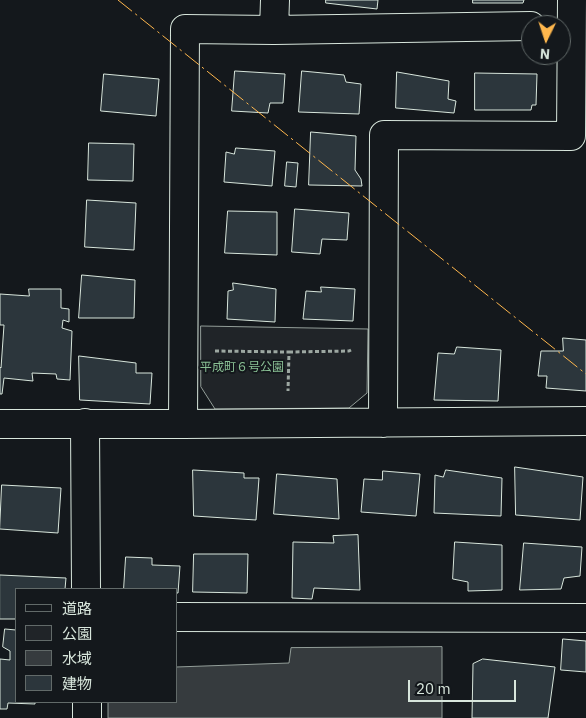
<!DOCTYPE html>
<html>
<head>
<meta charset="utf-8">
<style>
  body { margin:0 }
  #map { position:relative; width:586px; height:718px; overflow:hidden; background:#14181c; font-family:"IBM Plex Sans","Noto Sans JP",sans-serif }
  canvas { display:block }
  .legend { position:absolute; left:15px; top:588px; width:162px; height:115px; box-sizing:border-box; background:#14181c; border:1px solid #626a69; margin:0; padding:6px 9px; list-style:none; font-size:15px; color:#d8e6dc }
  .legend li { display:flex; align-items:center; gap:10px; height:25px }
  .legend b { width:25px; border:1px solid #626a69 }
  .north { position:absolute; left:521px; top:15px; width:50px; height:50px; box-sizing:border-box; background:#14181c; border:1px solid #626a69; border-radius:50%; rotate:184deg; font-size:14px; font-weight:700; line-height:20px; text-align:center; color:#d8e6dc }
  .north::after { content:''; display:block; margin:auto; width:18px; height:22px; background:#ffb74d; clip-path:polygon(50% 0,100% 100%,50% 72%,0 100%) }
  .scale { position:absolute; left:408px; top:680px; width:108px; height:22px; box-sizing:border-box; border:2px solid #d8e6dc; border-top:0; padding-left:6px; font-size:15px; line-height:18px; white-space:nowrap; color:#d8e6dc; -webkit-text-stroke:4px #14181c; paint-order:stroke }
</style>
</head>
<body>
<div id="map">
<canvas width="586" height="718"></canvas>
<ul class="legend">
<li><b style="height:6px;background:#14181c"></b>道路</li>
<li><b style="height:14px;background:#202428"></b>公園</li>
<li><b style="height:14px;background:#363b3e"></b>水域</li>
<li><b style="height:14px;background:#2c363c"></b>建物</li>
</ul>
<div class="north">N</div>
<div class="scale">20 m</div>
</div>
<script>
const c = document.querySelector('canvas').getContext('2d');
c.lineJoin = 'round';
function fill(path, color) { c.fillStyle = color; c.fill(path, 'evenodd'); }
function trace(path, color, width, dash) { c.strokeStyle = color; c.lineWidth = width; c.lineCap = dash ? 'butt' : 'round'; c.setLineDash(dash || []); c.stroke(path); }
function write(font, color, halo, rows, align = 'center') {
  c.font = font + ' "IBM Plex Sans","Noto Sans JP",sans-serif'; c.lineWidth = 4; c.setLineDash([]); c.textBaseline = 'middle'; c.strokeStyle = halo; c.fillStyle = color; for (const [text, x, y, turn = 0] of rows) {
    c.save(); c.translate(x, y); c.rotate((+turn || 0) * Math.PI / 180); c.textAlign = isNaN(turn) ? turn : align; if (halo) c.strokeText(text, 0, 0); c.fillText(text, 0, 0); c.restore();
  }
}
const green = new Path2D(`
  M201,326l167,3 -1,64 -18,15 -134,1 -14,-22z`);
const water = new Path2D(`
  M442,647v71h-334v-16h68v-35l113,-4 2,-15z`);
const building = new Path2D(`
  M326,0h52l-1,9 -51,-6z
  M473,0h51l-1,3h-50z
  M235,71l50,3 -2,29h-13l-2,10 -36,-2z
  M302,71l42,4 2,7 15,2 -2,30 -60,-2z
  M397,72l52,9 -1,18 8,2 -2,12 -58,-5z
  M475,73l62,1 -1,31h-4l-1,5h-56z
  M104,74l55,5 -3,37 -55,-5z
  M311,132l45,4 -1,34 6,9 1,7 -53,-1z
  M89,143l45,1 -1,37 -45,-1z
  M236,148l39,3 -3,35 -48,-4 2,-30 8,2z
  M287,162l11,1 -2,24 -11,-1z
  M87,200l49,3 -2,47 -49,-3z
  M295,209l54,4 -2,27 -25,-1 -2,15 -28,-2z
  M228,211l49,1v43l-52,-2z
  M82,275l53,5 -1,38h-55z
  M233,283l43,6 -1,33 -48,-3 1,-28 5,-1z
  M321,287l34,2 -2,32 -50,-2 3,-28 15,1z
  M29,289h32v19l8,1v13l-6,-2 -1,8 10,3 -2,49 -13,-1 -1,-5 -24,-1 1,8 -29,-3 -2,16h-2v-27l1,1 3,-43h-4v-31l29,2z
  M563,338l23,2v51l-40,-3 1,-12h-9l3,-25h22z
  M457,347l44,3 -3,51 -64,-1 4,-47 16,1z
  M79,356l57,7v10h16l-2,31 -70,-4z
  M515,467l68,10 -3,43 -64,-5z
  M193,470l51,3v5h15l-3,42 -62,-4z
  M446,470l56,8 -1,38 -67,-3 1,-38 8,2z
  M383,471l37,3 -4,42 -55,-4 3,-33 18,1z
  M277,474l60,5 2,40 -65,-5z
  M2,485l59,3 -3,45 -58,-4z
  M358,535l2,55 -46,-2 -2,11 -20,-1 1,-56 41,1 -1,-7z
  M455,542l47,3v45l-34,1v-9l-15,-3z
  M524,543l58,4 -2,29 -16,2 -3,11 -41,1z
  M194,554h54l-1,39 -54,-1z
  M126,557l26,1v7l28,1 -2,27h-2v-4h-52z
  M0,575l66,3 -1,11h-49v30h-16z
  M5,629l11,1v72h19v2l-27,-1 -1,6h-7v-50l10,1v-9l-7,-4z
  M563,639l23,2v31l-25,-2z
  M483,659l72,8 -7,51h-76l1,-54z`);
const path = new Path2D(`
  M215,351l74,1 -1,39
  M289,352l60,-1 2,-1`);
const street = new Path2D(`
  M274,30l257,-4
  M85,423l1,166
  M383,423l1,-288 187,1 1,-136
  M0,424h183l403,-3
  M183,424l2,-395 89,1 1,-30
  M176,617l410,1
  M87,702v16`);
const power = new Path2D(`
  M118,0l468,374`);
const parkNames = [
  ["平成町６号公園",242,368]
];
fill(green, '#202428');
trace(green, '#939e99', 1);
fill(water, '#363b3e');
trace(water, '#939e99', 1);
fill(building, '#2c363c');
trace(building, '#d8e6dc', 1);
trace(street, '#d8e6dc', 30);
trace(path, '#9da8a2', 3, [4, 2.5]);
trace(street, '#14181c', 28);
trace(power, '#ffb74d', 1, [18, 4, 2.5, 4]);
write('12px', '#8ac095', '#14181c', parkNames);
</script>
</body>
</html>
